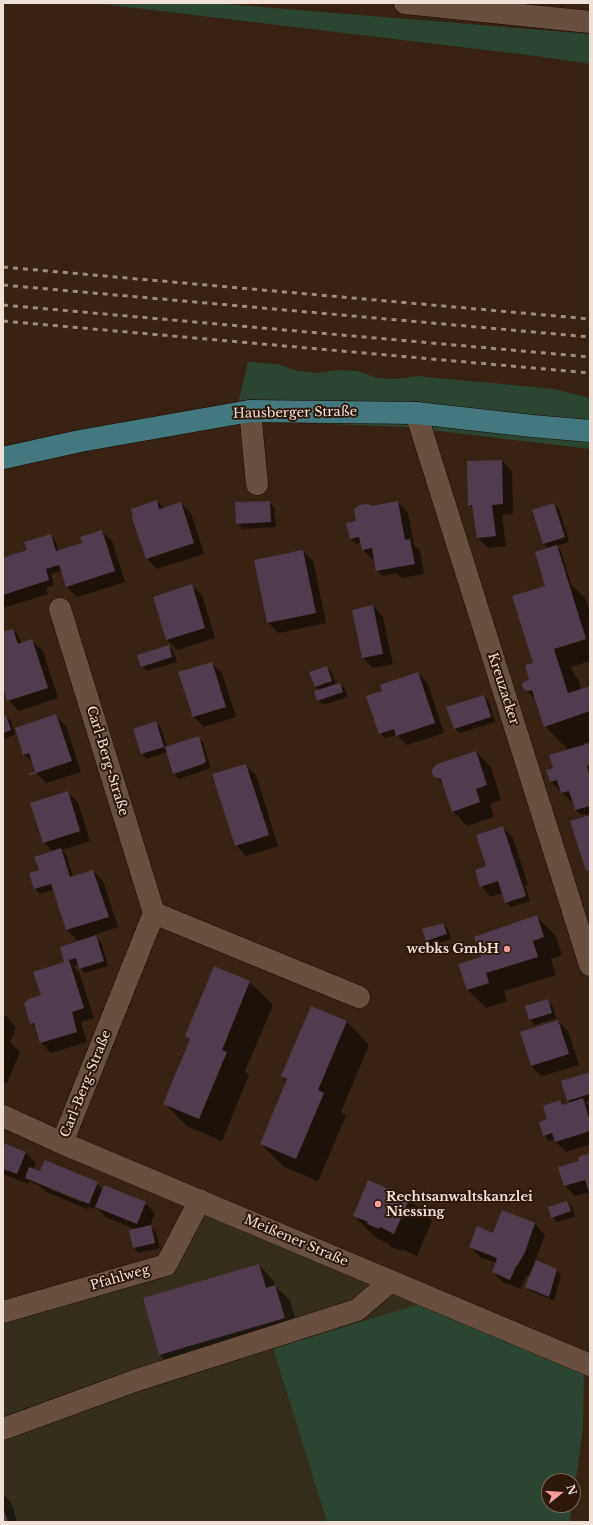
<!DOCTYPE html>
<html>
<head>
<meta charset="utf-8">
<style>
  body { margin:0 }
  #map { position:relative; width:593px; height:1525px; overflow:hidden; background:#372214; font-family:"Libre Baskerville",serif }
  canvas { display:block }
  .frame { position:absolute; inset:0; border:4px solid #f0e1d8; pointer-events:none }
  .north { position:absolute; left:541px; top:1473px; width:40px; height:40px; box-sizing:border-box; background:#2d180b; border:1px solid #7b685d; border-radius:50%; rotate:73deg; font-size:11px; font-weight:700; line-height:16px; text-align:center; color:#f0e1d8 }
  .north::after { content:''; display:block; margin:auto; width:14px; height:18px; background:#f59b9c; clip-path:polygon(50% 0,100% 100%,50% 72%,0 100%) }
</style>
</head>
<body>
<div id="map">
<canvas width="593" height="1525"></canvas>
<div class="frame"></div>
<div class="north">N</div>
</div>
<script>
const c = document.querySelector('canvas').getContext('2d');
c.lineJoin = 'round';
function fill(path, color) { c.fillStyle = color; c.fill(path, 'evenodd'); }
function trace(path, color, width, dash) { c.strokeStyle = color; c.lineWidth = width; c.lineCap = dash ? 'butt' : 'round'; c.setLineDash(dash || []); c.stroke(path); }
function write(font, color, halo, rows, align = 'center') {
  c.font = font + ' "Libre Baskerville",serif'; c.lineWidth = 4; c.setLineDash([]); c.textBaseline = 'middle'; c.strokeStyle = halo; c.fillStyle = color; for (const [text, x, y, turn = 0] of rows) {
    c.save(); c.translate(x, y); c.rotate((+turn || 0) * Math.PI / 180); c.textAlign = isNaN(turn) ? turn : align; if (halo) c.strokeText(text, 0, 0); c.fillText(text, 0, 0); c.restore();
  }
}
const industrial = new Path2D(`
  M195,1200l228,103 -150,45 54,174h-324v-209l159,-52z`);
const green = new Path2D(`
  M94,3h119l377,31v30l-54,-8z
  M248,362l29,2 21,7 20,2 20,-3 20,1 19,7 21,1 19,-3 137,13 36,9v51l-184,-22 -172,-7z
  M423,1303l161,66 -1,60 -10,71v-19h-24v24h23l-2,17h-243l-54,-174z`);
const shadow = new Path2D(`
  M502,461l10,10 1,43 -11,1 4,31 -18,2 -10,-10 -4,-29 -5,-4 -1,-43z
  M157,501l7,7 17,-5 10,10 13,41 -47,15 -10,-10z
  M269,502l5,5 2,20 -33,2 -6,-6z
  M398,502l10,11 6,32 6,6 4,23 -22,4 -6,-5 -14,3 -5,-6 -2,-10h-2l-10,-10 -2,-7 -5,1 -6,-5 7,-17 14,-15z
  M554,504l5,5 10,33 -13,4 5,5 10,33 14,14 5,15v48l-19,6 3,7 4,5 3,11 9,-3v54l-6,2 1,2 5,-2v30l-2,-1 2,8v34l-5,1 -1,-1 -3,1 -5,-5 -2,-6 -23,-22 3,-13 14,-19 -23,-24 -8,-25 -12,-12 5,-9 4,-17 12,-77 3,-37 -5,-5z
  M101,531l11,10 13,41 -48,15 -10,-10 -5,-16 -11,3 3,11 -8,3 2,6 -45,14v-49l25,-8 22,-16 5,5 3,11 25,-7z
  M303,551l10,10 13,62 -48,10 -10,-11z
  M191,585l11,10 13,43 -37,12 -11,-10z
  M373,606l10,11 10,47 -20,4 -10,-10z
  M13,630l5,5 3,9 11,-3 11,10 15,47 -39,13 -11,-11 -5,-16v-51z
  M169,646l5,6 3,10 -30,9 -5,-5z
  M211,663l11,10 14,44 -32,10 -10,-10z
  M327,667l5,5 4,13 4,-1 5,5 3,8 -25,8 -5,-5 1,-10 -4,-3z
  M418,673l10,11 16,49 -37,12 -10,-10 -12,3 -5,-5 1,-41z
  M484,696l5,5 6,21 -35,11 -6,-5z
  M55,715l11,11 15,46 -35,11 -10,-11 -3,-9 -9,-9z
  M6,716l5,5 4,14 -12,4v-22z
  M156,723l5,5 6,19 31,-10 5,5 7,25 -2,2 -29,10 -5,-6 -7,-21 -20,7 -5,-5z
  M476,752l15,15 10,33 -11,4 4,13 -27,9 -14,-15 -8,-25 -9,-9z
  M245,765l11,10 22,71 -32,10 -10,-11z
  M67,792l11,10 12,39 -28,9 4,4 7,23 20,-6 10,10 15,46 -24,8 7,7 7,24 -23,7 -5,-5 -1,-4 -6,2 6,6 15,46 -13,4 6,20 -36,11 -10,-11 -4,-13 -6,-6 11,-27 24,-34 13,-20 -12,-12 -13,-41 -14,5 -5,-5 -5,-15 10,-3 13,-19 -9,-10z
  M503,827l10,11 15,47 -3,1 5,15 -19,6 -5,-5 -3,-9 -12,4 -10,-11 6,-20z
  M537,917l18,18 7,20 -11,4 5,16 -52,16 3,10 -21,7 -19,-19 15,-32z
  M443,924l5,5 3,10 -19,6 -5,-5z
  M215,967l35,15 23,23 -28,66 4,4 -27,66 -35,-15 -23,-23 27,-62 -5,-5z
  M547,1000l5,5 4,13 -21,7 -5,-5z
  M311,1008l36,14 22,23 -28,67 5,4 -28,65 -34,-14 -23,-23 26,-63 -5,-5z
  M3,1013l13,14 -6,15 10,10 -13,31 -4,-1z
  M558,1021l10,10 11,34 -37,11 -11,-10 -10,-33z
  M590,1074v26l-5,2 5,4v38l-24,8 -11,-11v-2l-6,2 -5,-6 3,-15 13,-19 4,4 7,-2 -3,-3z
  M3,1144l23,9 10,11 -3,6 64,13 6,7 42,13 10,10 -5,13 6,6 4,16 -21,5 -5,-5 3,-18 -31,-13 -11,-11 -1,3 -6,-2 -1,2 -40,-17 -6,-5 -12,-6 -1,3 -25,-10zM47,1186l35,14 -1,2 -34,-14z
  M590,1154v39v-1l-15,4 -10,-10 15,-25z
  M409,1199l23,22 -15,35 -15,-7v2l-11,-4 -4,-4 -11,-5 -22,-22z
  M567,1202l5,5 3,10 -18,5 -5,-5z
  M503,1211l32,13 10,11 -10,26 21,9 5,5 -7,26 -23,-10 -5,-5 8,-18 -1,-1 -5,9h-2l-5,13 -18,-7 -10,-10 3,-9 -16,-6 -10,-11 23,-12z
  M259,1265l14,15 2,6 15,14 9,33 -124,37 -15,-15 -16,-56z
  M3,1494l8,8 6,20h-14z`);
const building = new Path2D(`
  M502,460l1,44 -11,1 4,31 -19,2 -5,-33 -4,1 -1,-45z
  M157,500l2,9 22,-7 13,41 -48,16 -14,-41 1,-1 -2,-8z
  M270,501l1,21 -35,2 -1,-22z
  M398,501l7,39 5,-1 5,25 -39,7 -4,-23 -10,2 -3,-13 -9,2 -4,-16 10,-2 -2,-12 5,-4 9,-1 4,2z
  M554,503l11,34 -22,7 -11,-34z
  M102,530l13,41 -49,16 -7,-22 -13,4 3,11 -46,15v-37l24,-8 -3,-8 27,-8 5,17 26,-8 -2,-6z
  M557,545l29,94 -32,10 14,44 22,-7v25l-46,16 -12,-37 -4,1 -4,-1 -2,-6 3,-3 4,-1 -4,-15 8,-2 -21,-67 33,-10 -10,-34z
  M303,550l13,63 -49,10 -13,-63z
  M192,584l13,44 -39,12 -13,-43z
  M373,605l10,49 -21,4 -10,-48z
  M13,629l5,15 14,-5 16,49 -41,13 -4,-14v-55z
  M169,645l3,12 -31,10 -4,-12z
  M212,662l14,45 -33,10 -15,-45z
  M327,666l5,15 -17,6 -6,-15z
  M418,672l17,51 -39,13 -2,-7 -15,5 -13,-38 16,-5 -2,-6z
  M340,683l3,9 -26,9 -3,-10z
  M484,695l7,22 -37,12 -8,-22z
  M56,714l16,47 -42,14 -1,-2 6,-1 -6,-19 -6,2 -8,-27z
  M6,715l5,15 -8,3v-17z
  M156,721l8,26 -23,7 -8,-25z
  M199,736l7,25 -3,3 -30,10 -8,-27z
  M590,743v22l-3,1 3,11v29l-15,4 -6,-19 -8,2 -4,-13 -7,2 -4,-12 7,-2 -4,-13z
  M476,751l11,34 -11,4 4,13 -28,10 -11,-33 -7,-2 -2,-4v-4l5,-5z
  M246,764l23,71 -34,11 -23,-72z
  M68,791l12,40 -37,12 -13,-40z
  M590,815v55l-4,1 -16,-50z
  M503,826l23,70 -21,7 -7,-22 -18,6 -5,-17 11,-4 -10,-31z
  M61,848l9,29 23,-7 16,47 -43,13 -15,-46 -17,5 -5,-16 10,-3 -5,-13z
  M537,915l7,22 -11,4 5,16 -52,16 3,10 -22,7 -9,-26 23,-7 -7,-20z
  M443,923l4,11 -21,7 -4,-12z
  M96,935l8,26 -25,8 -3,-11 -7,2 15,48 -12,4 5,20 -37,11 -6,-20 -4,1 -6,-21 5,-4 12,-4 -8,-23 31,-10 -4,-15z
  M214,966l36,15 -28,69 5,2 -28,67 -36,-15 27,-65 -5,-3z
  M548,999l4,14 -23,7 -4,-14z
  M311,1006l36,15 -29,69 6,3 -28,66 -36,-15 27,-65 -6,-3z
  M558,1020l11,34 -38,12 -11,-34z
  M590,1072v22l-23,7 -6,-20z
  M583,1098l7,23v10l-35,11 -3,-9 -9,3 -4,-14 8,-3 -4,-13 17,-6 2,5z
  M3,1143l23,9 -9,22 -14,-5z
  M590,1153v42l-5,-15 -21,6 -6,-19 21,-6 -1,-4z
  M45,1160l53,22 -9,22 -64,-26 4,-11 11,4z
  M368,1180l42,18 -16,36 -14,-7 -1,2 -12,-5 1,-2 -15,-6z
  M104,1185l42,17 -9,22 -42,-17z
  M567,1201l4,10 -20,7 -3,-11z
  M502,1210l33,13 -10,29 -8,14h-1l-6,14 -18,-8 5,-14 -28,-11 8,-21 16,7z
  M151,1225l4,18 -22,5 -4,-18z
  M536,1260l21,9 -8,28 -24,-10z
  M259,1264l7,24 9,-3 10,33 -126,37 -16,-57z
  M3,1508l5,14h-5z`);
const minor = new Path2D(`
  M405,3l185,19
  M250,411l7,73
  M416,413l174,552
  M60,609l94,304 -92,230
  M154,913l205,84
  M3,1116l59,27 528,222
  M3,1312l163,-47 34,-65
  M3,1429l134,-49 220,-70 34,-29`);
const major = new Path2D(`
  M3,458l77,-17 170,-30 166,2 116,13 58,5`);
const rail = new Path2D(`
  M3,267l587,52
  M3,285l587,52
  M3,305l587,52
  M3,321l587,52`);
const markers = [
  [507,949,4,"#f59b9c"],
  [378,1204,4,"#f59b9c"]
];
const streetNames = [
  ["Hausberger Straße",295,413,-1],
  ["Kreuzacker",503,689,72],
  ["Carl-Berg-Straße",107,761,73],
  ["Carl-Berg-Straße",86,1084,-68],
  ["Meißener Straße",296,1241,23],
  ["Pfahlweg",120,1278,-16]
];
const poiNames = [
  ["webks GmbH",499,949],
  ["Rechtsanwaltskanzlei",386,1197,"left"],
  ["Niessing",386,1212,"left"]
];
fill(industrial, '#362e1d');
fill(green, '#2c4532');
fill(shadow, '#0007');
fill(building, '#503c4e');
trace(minor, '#1e0a01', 23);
trace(major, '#1e0a01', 23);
trace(minor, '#685041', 22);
trace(major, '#43797e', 22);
trace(rail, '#9d8b80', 3, [5, 5]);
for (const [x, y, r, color] of markers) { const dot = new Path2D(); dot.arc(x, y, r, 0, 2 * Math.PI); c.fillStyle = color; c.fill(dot); trace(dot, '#2d180b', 1.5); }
write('13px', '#f0e1d8', '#2d180b', streetNames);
write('bold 13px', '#f0e1d8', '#2d180b', poiNames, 'right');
</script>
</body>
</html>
